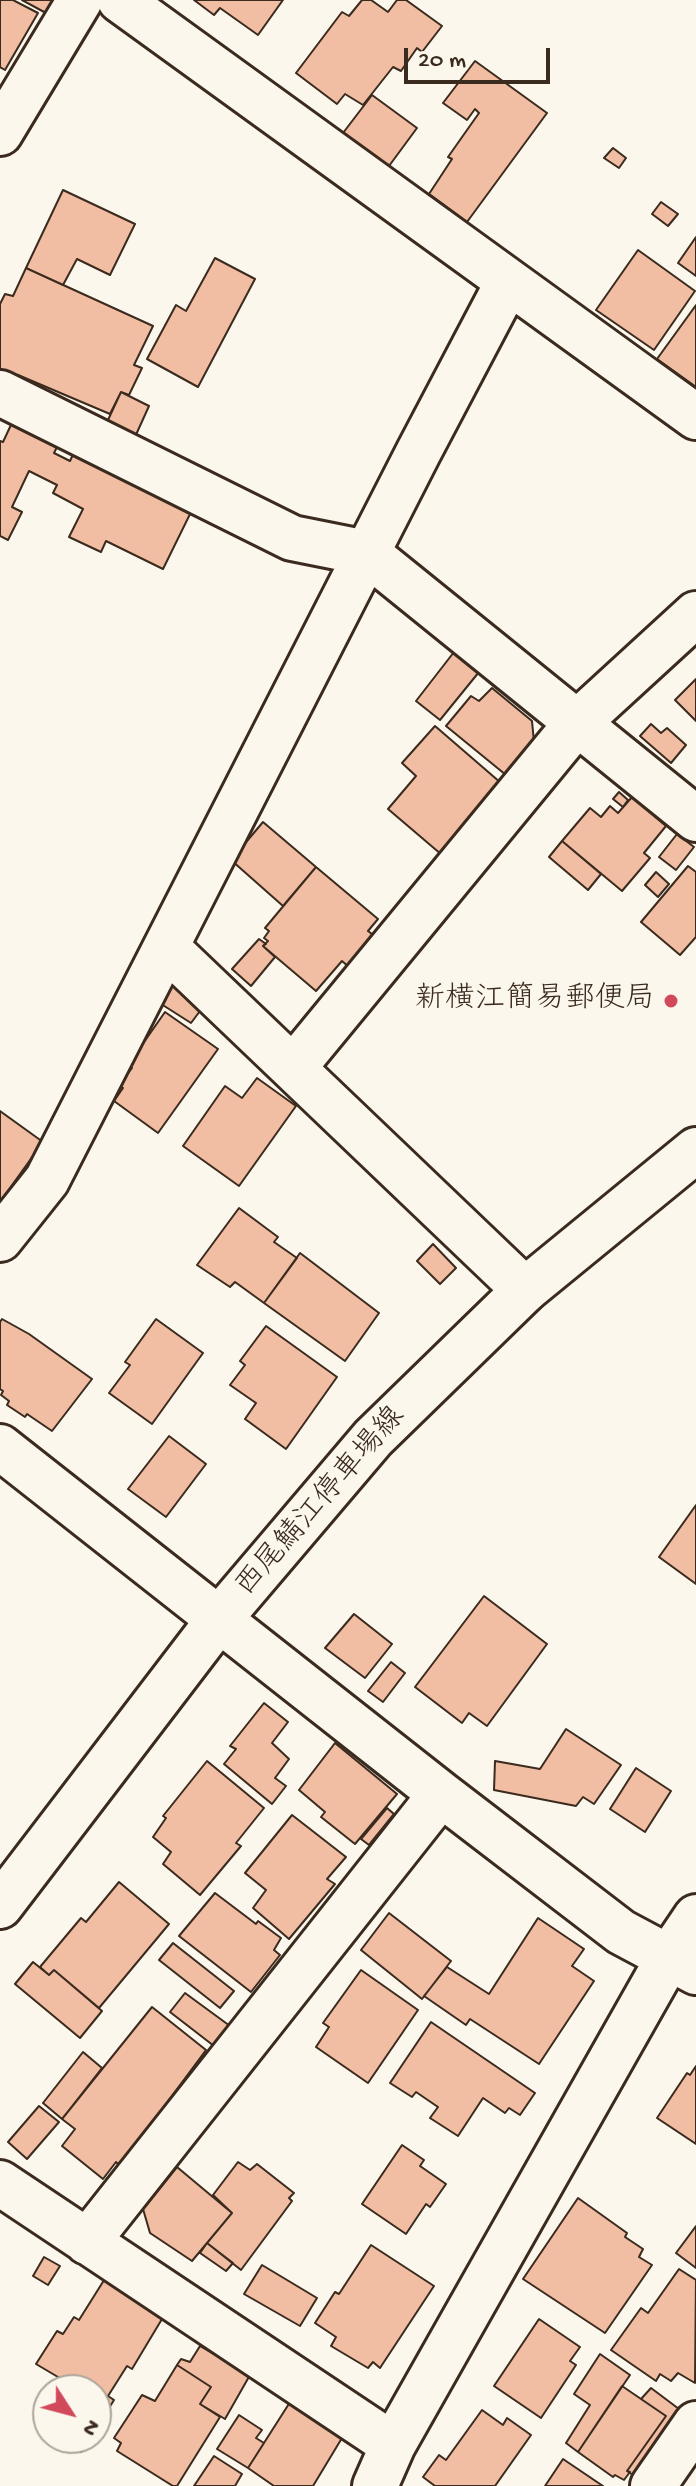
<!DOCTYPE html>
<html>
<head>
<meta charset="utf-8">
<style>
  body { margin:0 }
  #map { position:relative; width:696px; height:2486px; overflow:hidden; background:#fbf7ec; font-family:"Gochi Hand",sans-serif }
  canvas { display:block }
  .north { position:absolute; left:32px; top:2374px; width:80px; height:80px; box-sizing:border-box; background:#fbf7ec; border:2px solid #aea59a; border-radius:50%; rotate:126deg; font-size:22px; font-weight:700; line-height:32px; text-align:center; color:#3b2a1e }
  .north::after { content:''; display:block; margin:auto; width:28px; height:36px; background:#d1495b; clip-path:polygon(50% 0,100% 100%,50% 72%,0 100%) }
  .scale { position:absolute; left:404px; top:48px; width:146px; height:36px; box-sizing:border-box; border:4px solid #3b2a1e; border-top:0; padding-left:10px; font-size:24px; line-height:28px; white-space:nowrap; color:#3b2a1e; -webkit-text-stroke:6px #fbf7ec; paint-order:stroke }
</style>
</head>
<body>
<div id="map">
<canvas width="696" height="2486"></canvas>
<div class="north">N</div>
<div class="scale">20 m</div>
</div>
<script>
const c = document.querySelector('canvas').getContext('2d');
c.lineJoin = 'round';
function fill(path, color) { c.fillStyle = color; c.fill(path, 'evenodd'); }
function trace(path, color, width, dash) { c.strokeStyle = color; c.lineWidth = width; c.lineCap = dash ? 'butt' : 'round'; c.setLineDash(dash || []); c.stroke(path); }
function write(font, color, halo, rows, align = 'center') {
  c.font = font + ' "Gochi Hand","Klee One",sans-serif'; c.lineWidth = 6; c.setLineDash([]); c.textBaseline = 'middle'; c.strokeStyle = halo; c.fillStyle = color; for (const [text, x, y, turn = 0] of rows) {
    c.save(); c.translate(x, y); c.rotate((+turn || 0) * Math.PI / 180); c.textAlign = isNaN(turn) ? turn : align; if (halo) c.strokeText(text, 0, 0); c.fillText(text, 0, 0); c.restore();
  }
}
const building = new Path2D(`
  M0,0h13l25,13 -33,57 -5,-3z
  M22,0h31l-7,13z
  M194,0h89l-25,35 -38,-27 -6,7z
  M362,0h9l17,12 9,-12h9l36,26 -20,26 -5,-4 -16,23 -8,-4 -30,38 -18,-11 -8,10 -41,-31 46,-61 7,4z
  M475,61l72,52 -80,109 -38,-28 23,-35 -4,-2 31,-44 -4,-4 -8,11 -24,-17z
  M372,95l45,33 -28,38 -46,-33z
  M613,148l13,10 -7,10 -15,-10z
  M63,190l72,34 -25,51 -33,-16 -14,26 -37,-17z
  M661,202l17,12 -10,12 -16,-12z
  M696,237v39l-18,-13z
  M638,250l57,41 -41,59 -58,-40z
  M215,258l40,21 -57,108 -51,-28 29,-54 10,6z
  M26,268l127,58 -19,39 8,3 -13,27 -8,-3 -11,22 -92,-39 -4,7 -14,-6v-72l5,-10 8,2z
  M696,305v82l-39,-28z
  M121,392l28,14 -19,42 -29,-13z
  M17,412l46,23 -9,18 16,8 5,-11 118,58 -30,61 -57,-28 -5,11 -32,-15 14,-28 -30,-16 4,-8 -28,-14 -17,36 10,5 -14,28 -8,-4v-95l3,1z
  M454,652l25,20 -39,48 -24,-19z
  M696,679v42l-21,-21z
  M492,688l40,33 2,21 -28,33 -60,-49 25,-30 8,5z
  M651,724l10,9 6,-5 19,17 -15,18 -31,-27z
  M435,726l66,57 -59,72 -54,-46 28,-33 -14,-13z
  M619,792l9,8 -5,7 -10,-8z
  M632,797l34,29 -22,27 6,5 -28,33 -60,-50 28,-33 11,9 9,-11 8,7z
  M263,822l53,45 -33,39 -52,-46z
  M677,834l17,13 -18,23 -17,-13z
  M562,841l39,33 -13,16 -39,-33z
  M688,866l8,6v65l-16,18 -39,-33z
  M316,867l62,52 -10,12 8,6 -26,31 -8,-7 -26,30 -53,-45 5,-5 -4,-3 5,-7 -4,-3z
  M656,872l13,12 -11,13 -13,-12z
  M259,939l7,5 -3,2 12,11 -24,29 -19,-17z
  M171,985l32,22 -12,16 -33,-21z
  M165,1012l53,37 -60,84 -44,-32 9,-13 -4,-3 13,-17 -4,-3z
  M257,1078l39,28 -57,80 -56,-40 42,-60 17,12z
  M0,1111l43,31 -43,60z
  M239,1208l39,29 -4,5 23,16 -33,45 -29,-21 -5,5 -33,-22z
  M433,1244l23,24 -16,16 -23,-23z
  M300,1253l79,60 -34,48 -81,-58z
  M2,1319l27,15 63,45 -40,52 -25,-17 -2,3 -18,-12 2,-4 -8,-6 2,-4 -3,-2v-67z
  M156,1319l47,34 -51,71 -43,-31 21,-28 -5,-3z
  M266,1326l71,51 -51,72 -41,-30 11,-16 -26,-18 15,-20 -5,-4z
  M169,1436l37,28 -40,53 -38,-28z
  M696,1505v79l-37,-27z
  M484,1596l63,48 -60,82 -18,-13 -7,10 -47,-36z
  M354,1614l38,30 -27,34 -40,-30z
  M391,1662l14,11 -22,29 -15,-11z
  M264,1703l24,19 -16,21 17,16 -14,19 11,8 -14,18 -48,-40 12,-15 -6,-3z
  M566,1729l55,36 -27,39 -11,-7 -7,9 -82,-16 1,-29 45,8z
  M335,1743l62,51 -42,50 -34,-27 4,-5 -26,-22z
  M207,1761l57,47 -28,35 5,3 -41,49 -37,-31 8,-12 -18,-15 13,-19 -3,-2z
  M636,1768l35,23 -26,41 -35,-23z
  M387,1808l7,6 -25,31 -8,-6z
  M292,1815l54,42 -19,22 8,5 -46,55 -36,-31 13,-18 -21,-17z
  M119,1882l50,42 -70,84 -45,-38 -5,5 -9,-8 41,-49 5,4z
  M215,1893l41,31 2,-3 23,17 -7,12 6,5 -29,37 -72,-56z
  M389,1913l62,48 -29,38 -61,-49z
  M538,1918l46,31 -12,17 22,15 -55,83 -69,-45 -4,6 -42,-29 23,-29 42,27z
  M173,1943l61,48 -14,17 -61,-48z
  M33,1962l16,13 5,-5 48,41 -22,27 -65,-54z
  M361,1970l57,40 -50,73 -52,-36 13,-20 -6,-4z
  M185,1993l45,33 -16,20 -44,-34z
  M152,2007l54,43 -86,116 -4,-4 -13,17 -41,-33 13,-17 -13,-10z
  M431,2022l104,71 -15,22 -11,-7 -4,5 -22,-15 -25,38 -28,-18 8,-11 -22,-15 -4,5 -22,-14z
  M83,2052l19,16 -40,51 -19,-16z
  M696,2066v78l-39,-26 30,-45 3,2z
  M39,2106l20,16 -32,37 -19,-17z
  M402,2145l22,15 -4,6 26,18 -16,23 -4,-3 -20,30 -44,-30z
  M238,2162l12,8 7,-6 37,29 -5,5 3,3 -51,69 -34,-27 25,-30 -19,-18z
  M177,2167l55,46 -40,48 -42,-28 -7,-24z
  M578,2198l49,35 -2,4 18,12 -4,8 13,8 -47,68 -82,-54z
  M696,2226v42l-20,-15z
  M207,2243l26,20 -7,8 -26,-18z
  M371,2245l63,41 -54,82 -7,-6 -5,6 -37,-22 5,-9 -21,-14 20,-31 4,2z
  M44,2257l16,9 -12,19 -15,-9z
  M262,2265l55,33 -17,28 -56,-32z
  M679,2269l17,11 -1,103 -17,-10 -7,8 -11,-7 -4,7 -45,-31 30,-42 7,5z
  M106,2277l59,37 -33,55 -5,-3 -19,30 6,4 -18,29v-39h-39l6,-10 -27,-16 21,-33 6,3 11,-17 5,3z
  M539,2319l41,28 -10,14 6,4 -35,53 -47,-32z
  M200,2346l50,29 -25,44 -25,-15 11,-17 -34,-22 4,-6 9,3z
  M600,2354l30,21 -52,77 -12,-9 24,-38 -16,-11z
  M177,2365l34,22 -11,17 20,13 -43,69h-4l-56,-35 4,-8 -7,-5 28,-43 13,6z
  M622,2386l44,30 -39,55 3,1 -6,8 -9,-5 -2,2 -35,-25z
  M651,2388l28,21 -46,66 -6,-4 39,-55 -25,-17z
  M292,2399l53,34 -32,53h-39l-26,-18z
  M48,2405v27l-12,-8z
  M482,2410l21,15 4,-7 24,17 -36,51h-60l-12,-9 16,-22 7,5z
  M239,2415l23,15 -6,8 8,5 -16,25 -31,-19z
  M58,2438h32l-9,14z
  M214,2456l28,18 -7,12h-41z
  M563,2459l40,27h-58z`);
const street = new Path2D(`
  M120,0l576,417
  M0,133l80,-133
  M0,393l292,145 75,15 329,266
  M166,947l359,343
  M293,1068l283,-344 120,-110
  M0,1239l47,-59 371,-727 90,-171
  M0,1447l441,347 180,138 75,40
  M0,2183l393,262
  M87,2242l354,-448
  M375,2486l18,-41 276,-488 27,-40
  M653,2486l43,-62`);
const secondary = new Path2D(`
  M0,1906l220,-288 153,-180 152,-148 171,-140`);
const markers = [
  [671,1001,8,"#d1495b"]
];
const poiNames = [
  ["新横江簡易郵便局",655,1001]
];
const streetNames = [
  ["西尾鯖江停車場線",322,1503,-49]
];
fill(building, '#f1bda3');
trace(building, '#3b2a1e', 2);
trace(street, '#3b2a1e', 50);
trace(secondary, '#3b2a1e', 50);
trace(street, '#fbf7ec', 44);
trace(secondary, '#fbf7ec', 44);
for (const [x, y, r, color] of markers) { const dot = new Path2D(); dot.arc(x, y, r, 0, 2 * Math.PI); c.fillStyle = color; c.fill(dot); trace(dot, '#fbf7ec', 3); }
write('30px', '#3b2a1e', '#fbf7ec', poiNames, 'right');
write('30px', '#3b2a1e', '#fbf7ec', streetNames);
</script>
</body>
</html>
